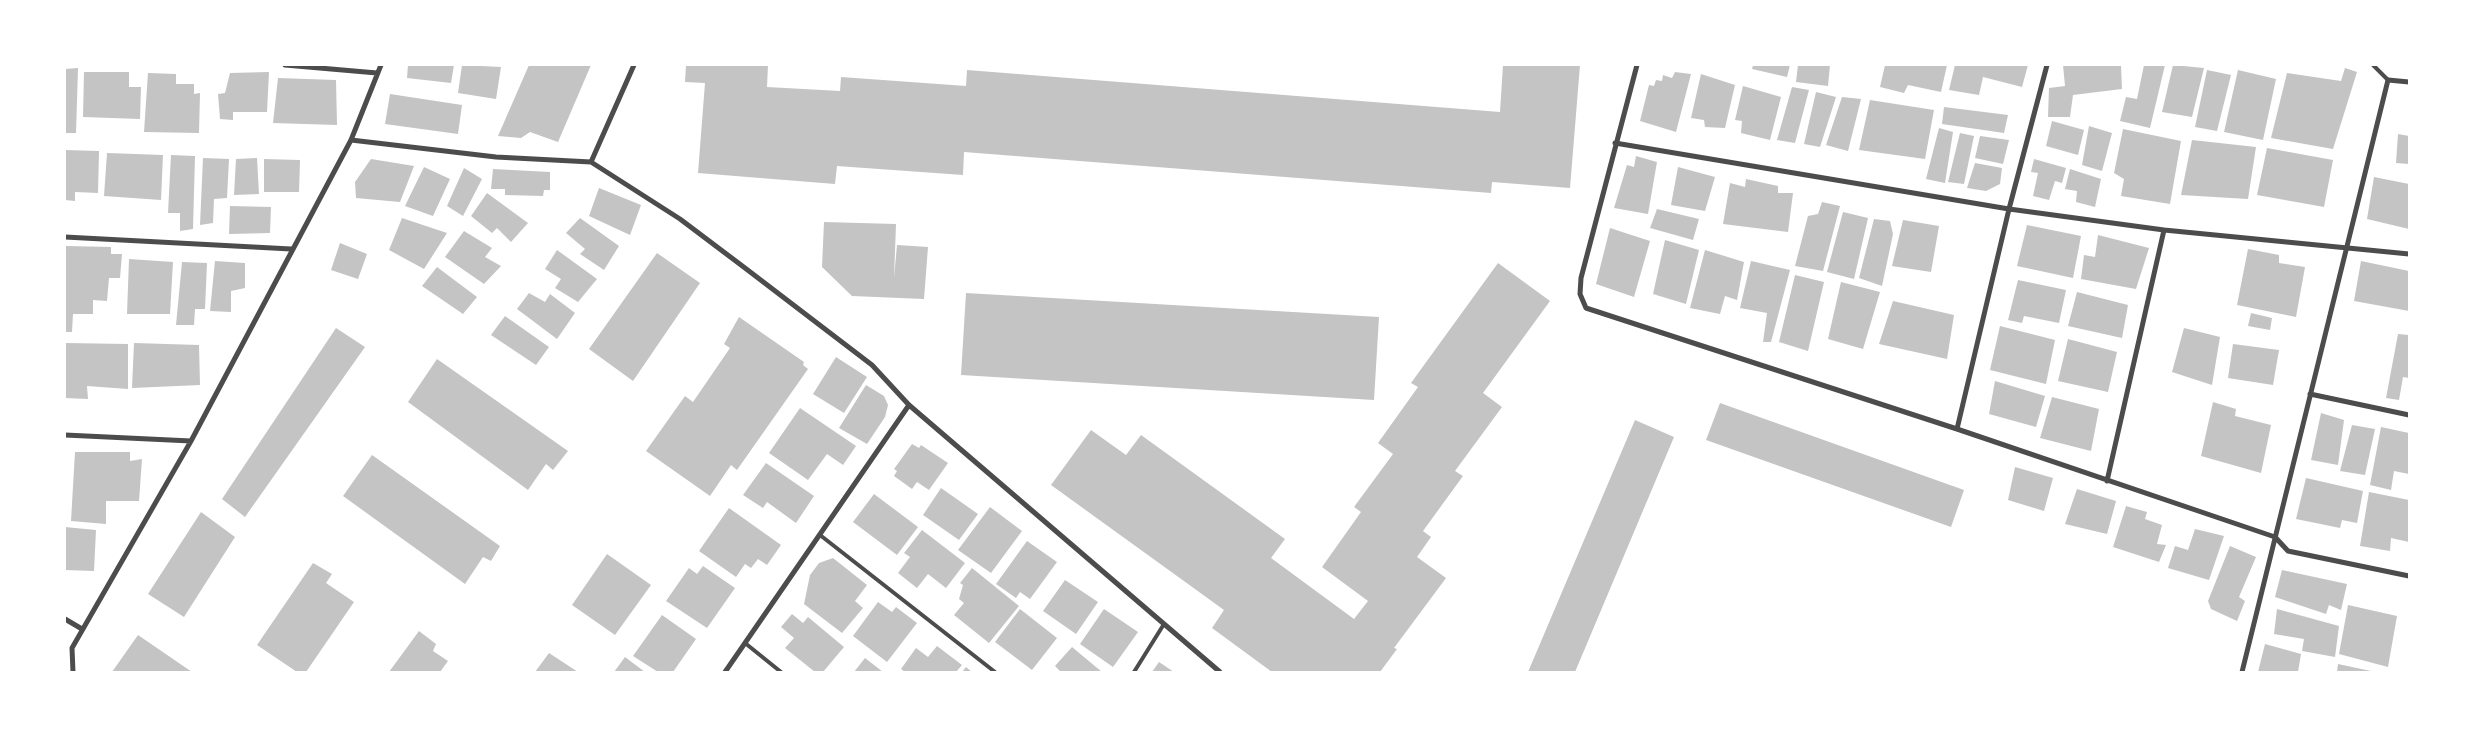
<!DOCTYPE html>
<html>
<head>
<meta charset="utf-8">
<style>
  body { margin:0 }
  #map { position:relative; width:2474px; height:737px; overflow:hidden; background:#fff; font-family:Manrope,sans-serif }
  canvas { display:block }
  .frame { position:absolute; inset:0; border:66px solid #fff; pointer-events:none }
</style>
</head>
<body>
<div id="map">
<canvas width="2474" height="737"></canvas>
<div class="frame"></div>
</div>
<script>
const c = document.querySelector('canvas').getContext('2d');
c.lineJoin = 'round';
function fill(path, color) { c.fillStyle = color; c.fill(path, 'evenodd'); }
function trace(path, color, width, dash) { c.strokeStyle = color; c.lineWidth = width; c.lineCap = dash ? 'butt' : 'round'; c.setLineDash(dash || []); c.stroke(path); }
const building = new Path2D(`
  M408,65h46l-3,18 -44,-5z
  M462,65l39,2 -5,32 -38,-6z
  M529,65h62l-33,77 -28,-10 -9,6 -23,-2z
  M686,65h82l-1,22 73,4 1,-14 125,9 1,-16 533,42 3,-47h77l-10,123 -78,-6 -1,11 -527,-41 -1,23 -126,-9 -2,18 -137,-11 7,-90 -20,-1z
  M1753,65h37l-3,12 -35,-8z
  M1798,65h32l-2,21 -32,-4z
  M1885,65h62l-6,27 -33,-7 -4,8 -24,-6z
  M1955,65h73l-6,22 -39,-10 -4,18 -30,-5z
  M2063,65h58l1,24 -49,6 -3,22h-22l1,-29 16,-2z
  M2144,65h21l-15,63 -30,-7 6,-24 11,2z
  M2173,65l31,3 -12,49 -30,-5z
  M78,68l-2,65h-11v-64z
  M2345,68l12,4 -24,77 -62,-11 16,-65 54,8z
  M2207,70l24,5 -14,56 -22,-4z
  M2238,70l38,9 -13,61 -39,-8z
  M84,72h45v15h12l-1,32 -57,-2z
  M269,72l-2,40h-34v8l-13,-1 -2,-25 7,-1 5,-20z
  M1675,72l16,2 -15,58 -36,-11 9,-36 5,1 2,-6 6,1 1,-6 9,3z
  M148,73l28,1v10h18v10l6,-1 -1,40 -55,-1z
  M1701,74l34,11 -10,43 -20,-1 -1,-7 -13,-2z
  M278,78l58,2 1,45 -64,-2z
  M1743,86l38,11 -11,43 -29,-7 1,-12 -7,-1z
  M1792,87l17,3 -14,53 -18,-3z
  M1816,92l20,5 -16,50 -16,-3z
  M390,94l72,11 -4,29 -73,-10z
  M1842,97l19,2 -13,52 -22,-6z
  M1870,100l64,10 -9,49 -66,-9z
  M1944,107l64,8 -4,18 -62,-9z
  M2052,121l32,9 -6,25 -32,-9z
  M2089,126l23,7 -10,38 -20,-6z
  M1939,128l14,4 -8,51 -19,-4z
  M2123,129l58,12 -11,63 -49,-8 3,-17 -10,-6z
  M1960,133l14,3 -10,48 -16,-2z
  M2398,134l11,2v28l-13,-1z
  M1980,136l29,4 -6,24 -28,-6z
  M2192,140l64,7 -8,52 -67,-4z
  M2267,148l66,12 -9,47 -67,-12z
  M65,150l34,1 -1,42 -23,-1v9l-10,-1z
  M107,153l56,2 -2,45 -57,-4z
  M171,155l24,1 -2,73 -13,2v-18h-12z
  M1636,156l21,6 -9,52 -34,-6 13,-43 7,2z
  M203,158l26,1 -2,39 -13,1 -1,24 -13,2z
  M257,158l2,36 -25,1 2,-36z
  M264,159l36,1 -1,32h-35z
  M371,159l43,7 -14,36 -44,-4 -1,-16z
  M2034,159l32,9 -4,15 -7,-2 -6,19 -16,-4 5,-23 -7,-1z
  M1975,163l27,5 -2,16 -14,7 -19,-3z
  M424,167l26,12 -17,37 -28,-10z
  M1678,167l37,10 -10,34 -34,-6z
  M464,168l18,11 -19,37 -16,-10z
  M493,169l57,3v18h-6l-1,6 -38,-1v-6h-14z
  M2070,169l31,10 -6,28 -19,-5 1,-11 -12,-2z
  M2374,177l35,7v45l-42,-10z
  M1746,179l32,7v7h15l-5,39 -65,-8 7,-41 15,4z
  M599,188l42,17 -11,30 -41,-19z
  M487,193l41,30 -17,19 -14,-14 -5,5 -21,-17z
  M1822,202l18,4 -17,65 -28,-5 13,-50 10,-2z
  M230,206l41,1 -1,26 -41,1z
  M1657,209l42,10 -6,21 -43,-12z
  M1843,212l25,6 -14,61 -27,-7z
  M402,218l45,15 -23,36 -35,-19z
  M580,218l39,28 -15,24 -24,-16 5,-5 -19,-16z
  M1874,219l16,2 3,13 -11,52 -23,-8z
  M1903,220l36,6 -8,46 -39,-6z
  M824,222l72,2 -2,54 3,-33 31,2 -4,52 -72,-3 -30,-29z
  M2027,225l54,11 -8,42 -56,-12z
  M1610,228l40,13 -16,56 -38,-13z
  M464,231l28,17 -7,9 16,9 -17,18 -39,-27z
  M2098,235l51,13 -13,41 -55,-10 3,-24 11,2z
  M1665,240l34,10 -13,54 -33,-10z
  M340,243l27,11 -9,25 -27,-9z
  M66,246l45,1v7h11l-2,24h-11l-2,23 -14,-1v14h-20l-1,18h-7z
  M2248,249l31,6v8l26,4 -9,50 -59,-12z
  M557,250l40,29 -19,23 -23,-14 6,-9 -16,-10z
  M1705,250l39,12 -7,38 -12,-4 -5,18 -30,-6z
  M657,253l43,30 -67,98 -44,-32z
  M129,259l44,3 -3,52h-43z
  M215,261l30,2v25l-14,3v21l-21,-1z
  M1751,261l39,9 -19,72h-8l4,-29 -27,-5z
  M2361,261l48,10v40l-55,-10z
  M182,262l25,1 -2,46h-10l-1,16h-18z
  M1498,263l52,38 -67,92 19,14 -47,64 8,5 -40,55 8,6 -14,20 29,21 -52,70 3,1 -17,23h-108l-60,-44 12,-18 -173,-125 40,-55 35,25 15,-20 144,104 -14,19 83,61 14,-18 -46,-34 39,-55 -7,-5 39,-53 -15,-11 40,-56 -7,-4z
  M437,267l40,30 -14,17 -41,-28z
  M1795,275l29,7 -16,69 -29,-9z
  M2018,280l48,10 -7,33 -35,-7 -2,7 -14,-3z
  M1841,282l39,10 -17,57 -35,-10z
  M2077,292l51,13 -6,33 -54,-12z
  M529,293l16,9 5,-8 25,19 -18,26 -40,-30z
  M966,293l413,24 -5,83 -413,-25z
  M1893,301l61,14 -7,44 -68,-15z
  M2251,313l21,5 -2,12 -22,-4z
  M505,316l44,31 -13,18 -45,-30z
  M739,317l65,45 -1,3 5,4 -71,101 -6,-5 -21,31 -64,-45 39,-55 8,6 37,-54 -6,-4z
  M2000,326l55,14 -9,44 -56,-14z
  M336,328l29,19 -120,170 -23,-18z
  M2184,328l36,9 -8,48 -40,-13z
  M2398,334l11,1v43l-6,-1 -4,23 -13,-2z
  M2068,339l49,13 -9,40 -50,-11z
  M65,343l63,1v45l-41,-3 1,13 -23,-1z
  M134,343l65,2 1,40 -68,3z
  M2233,344l46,6 -6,35 -45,-7z
  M836,357l31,20 -23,36 -31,-19z
  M437,359l131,92 -15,19 -7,-6 -18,26 -120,-88z
  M1995,381l50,15 -9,31 -47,-13z
  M866,385l18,11 4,9 -3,12 -18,27 -28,-16z
  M2052,397l47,12 -8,42 -51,-13z
  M2213,402l23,7 -1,7 36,9 -10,48 -60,-17z
  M1720,403l244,87 -13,37 -245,-87z
  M800,408l56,38 -13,19 -16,-11 -19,26 -39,-27z
  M2321,413l23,7 -6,45 -27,-5z
  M1635,420l39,17 -99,235h-47z
  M2352,425l23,4 -10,46 -25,-4z
  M2381,427l28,6v41l-15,-3 -3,19 -21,-5z
  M912,444l7,4 2,-3 27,18 -19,27 -12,-8 -5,7 -18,-13 3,-5 -3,-2z
  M75,452h55v9l12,-2 -3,42h-33v23l-35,-3z
  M372,455l128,91 -9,15 -8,-4 -18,27 -122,-88z
  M766,463l48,33 -18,27 -29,-21 -4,6 -20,-13z
  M2015,467l38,11 -9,33 -36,-11z
  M2306,478l57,13 -6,32 -15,-3 -2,8 -44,-9z
  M941,488l37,26 -19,26 -36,-25z
  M2077,489l39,12 -9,33 -42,-10z
  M2369,492l40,8v42l-18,-4 -1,13 -30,-5z
  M874,494l44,33 -21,28 -44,-33z
  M2126,506l21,6 -2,7 17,6 -5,19 9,1 -7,17 -46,-15z
  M990,507l32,24 -31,42 -33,-23z
  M729,508l52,37 -14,20 -9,-6 -7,9 -6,-4 -9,13 -37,-26z
  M201,512l34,25 -51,80 -36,-23z
  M65,527l31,3 -2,41 -29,-1z
  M2195,529l29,7 -15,44 -41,-12 7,-22 13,4z
  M922,530l43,33 -19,25 -18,-14 -11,14 -19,-15 12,-16 -6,-4z
  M1027,541l30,21 -27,37 -10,-7 -4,6 -20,-14z
  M2230,546l26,11 -17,40 6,4 -8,20 -26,-12 -3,-8z
  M607,554l44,31 -36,50 -43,-30z
  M833,558l34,27 -12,16 8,7 -21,25 -38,-29 6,-29 9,-12z
  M313,563l19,11 -6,9 28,19 -48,70h-9l-40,-27z
  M703,566l32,22 -28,40 -41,-27 23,-33 8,6z
  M972,568l47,38 -30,37 -35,-28 10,-12 -5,-4 4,-14 -3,-2z
  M2282,570l65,14 -6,26 -12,-5 -3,9 -51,-17z
  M1065,580l33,22 -22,32 -33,-23z
  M878,602l14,10 4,-5 21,16 -30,39 -34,-26z
  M2348,605l49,11 -9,51 -49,-13z
  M1020,609l37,29 -25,32 -37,-28z
  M1104,609l34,23 -25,35 -33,-23z
  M2277,609l62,17 -4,31 -33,-6 2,-12 -30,-5z
  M792,614l11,9 5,-6 36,30 -21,25h-8l-30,-24 9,-10 -13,-11z
  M662,615l34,24 -23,33h-15l-25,-16z
  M419,631l17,13 -3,7 15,10 -8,11h-51z
  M138,635l54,37h-80z
  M2265,644l36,10 -3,18h-40z
  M937,646l25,19 -6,7h-51l-4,-3 15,-21 12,9z
  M1072,647l30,25h-41l-6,-6z
  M549,653l29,19h-43z
  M625,657l20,15h-31z
  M865,658l18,14h-29z
  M1159,662l15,10h-22z
  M2338,664l33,7v1h-34z
  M966,667l6,5h-10z`);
const service = new Path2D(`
  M2373,65l15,15
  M820,535l175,137
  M745,643l36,29
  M1134,672l30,-48`);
const minor = new Path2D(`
  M285,65l92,8
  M1637,65l-56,213 -1,16 6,14 371,121 318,108 13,14 121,25
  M351,140l145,17 95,5 89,57 65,49 127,97 37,40 311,267
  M1615,143l394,66 155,21 245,24
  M591,162l43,-97
  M65,237l226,12
  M2310,394l99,21
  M1957,429l52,-220 38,-144
  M65,435l126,6
  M2107,481l57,-251
  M65,619l17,10
  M73,672l-1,-24 119,-207 160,-301 30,-75
  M725,672l184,-267
  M2242,672l146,-592 21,2`);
fill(building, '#c4c4c4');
trace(service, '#4c4c4c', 4);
trace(minor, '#4c4c4c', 5);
</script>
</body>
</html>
